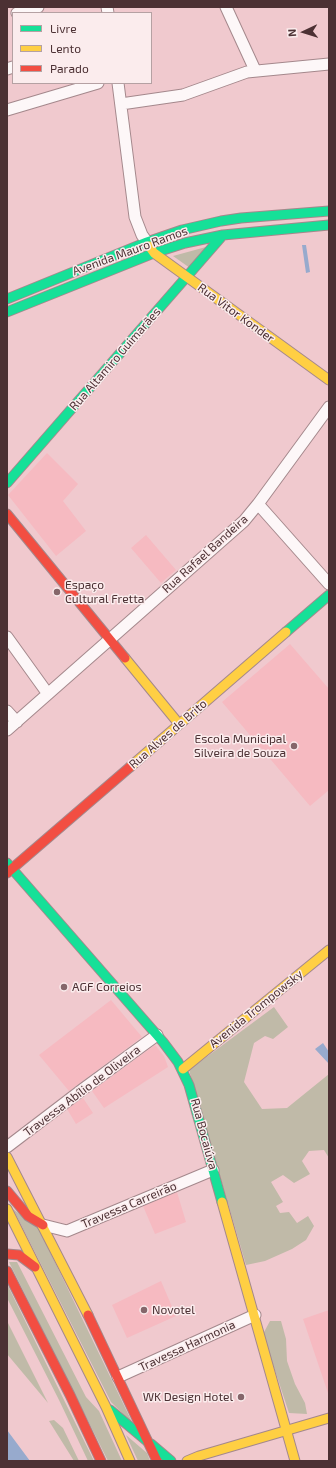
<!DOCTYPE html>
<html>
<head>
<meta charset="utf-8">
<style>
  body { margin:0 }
  #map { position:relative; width:336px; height:1468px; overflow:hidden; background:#f0c9ce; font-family:"Exo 2",sans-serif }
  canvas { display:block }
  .frame { position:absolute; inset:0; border:8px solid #4c3134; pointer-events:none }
  .legend { position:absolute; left:12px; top:12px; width:140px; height:72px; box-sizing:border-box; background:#fbeced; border:1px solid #b5a1a3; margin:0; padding:5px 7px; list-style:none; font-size:12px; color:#4c3134 }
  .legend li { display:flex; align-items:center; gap:8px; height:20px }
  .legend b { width:20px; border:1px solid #b5a1a3 }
  .north { position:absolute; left:284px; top:12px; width:40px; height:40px; -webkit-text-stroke:3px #fbeced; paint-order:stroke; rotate:266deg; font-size:11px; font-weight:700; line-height:16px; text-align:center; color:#4c3134 }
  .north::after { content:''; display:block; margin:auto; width:14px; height:18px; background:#4c3134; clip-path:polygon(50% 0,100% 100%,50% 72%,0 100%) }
</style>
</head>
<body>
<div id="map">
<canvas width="336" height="1468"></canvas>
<div class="frame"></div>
<ul class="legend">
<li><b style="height:5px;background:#16e098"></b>Livre</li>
<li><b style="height:5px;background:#ffcf43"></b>Lento</li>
<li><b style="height:5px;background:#f24e42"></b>Parado</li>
</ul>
<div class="north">N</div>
</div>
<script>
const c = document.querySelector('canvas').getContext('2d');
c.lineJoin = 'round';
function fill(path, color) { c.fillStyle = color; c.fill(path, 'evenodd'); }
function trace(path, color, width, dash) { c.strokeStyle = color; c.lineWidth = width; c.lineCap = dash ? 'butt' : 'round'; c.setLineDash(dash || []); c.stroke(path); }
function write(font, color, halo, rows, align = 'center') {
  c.font = font + ' "Exo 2",sans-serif'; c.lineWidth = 3; c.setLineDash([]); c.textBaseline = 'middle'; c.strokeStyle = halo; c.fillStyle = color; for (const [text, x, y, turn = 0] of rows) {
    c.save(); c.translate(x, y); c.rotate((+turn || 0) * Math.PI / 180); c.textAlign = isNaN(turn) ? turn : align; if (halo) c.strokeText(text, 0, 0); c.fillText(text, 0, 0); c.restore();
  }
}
const built = new Path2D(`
  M47,453l31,31 -15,17 23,30 -30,25 -48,-61z
  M146,535l30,35 -15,13 -30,-35z
  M290,644l39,45v101l-19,16 -88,-104z
  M111,1000l31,37 -73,54 -30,-36z
  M155,1045l9,11 4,11 -64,41 -12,-17z
  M83,1098l10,15 -17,11 -9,-15z
  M177,1192l9,30 -31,12 -12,-28z
  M161,1281l15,35 -49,22 -15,-33z
  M329,1310v86l-26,-77z`);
const green = new Path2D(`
  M206,247l-16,21 -17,-12z
  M274,1007l14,20 -15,12 -8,-3 -11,7 -10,39 18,27 25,-1 42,-34v84l-5,-8 -15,1 -7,10 8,13 -16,9 -11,-8 -12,7 12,20 -7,4 4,7 9,-1 8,11 11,-7 6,10 -8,14 -14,9 -27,12 -19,4 -57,-195z
  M13,1209l26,20 94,195 -22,-22z
  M9,1262h8l69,135 13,14 23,50h-14z
  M7,1284l87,177h-6l-29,-61 -52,-102z
  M7,1321l41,82 -41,-49z
  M270,1321h11l5,18 1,22 8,23 10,19 2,11 -18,-1 -26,-79z
  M54,1420l9,8 16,33h-5l-25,-40z
  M126,1435l21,18 3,8h-12z`);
const water = new Path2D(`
  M302,245h4l4,27 -4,1z
  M323,1043l6,9v12l-14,-15z
  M7,1430l23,31h-23z`);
const street = new Path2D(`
  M107,7l1,6
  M226,7l29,63
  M17,13l21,-6
  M7,69l6,-2
  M118,83l17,134 7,18 5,7
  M121,104l62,-9 64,-23 82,-8
  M7,110l91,-27
  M258,504l71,80
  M7,637l41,57
  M7,711l10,11
  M7,730l237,-209 14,-17 71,-97
  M7,1147l76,-58 74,-54
  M43,1225l24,6 146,-61
  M118,1377l137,-62`);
const fast = new Path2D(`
  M7,299l140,-57 35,-12 39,-9 20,-3 88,-7
  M7,312l147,-59 31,-10 38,-8 106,-10
  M7,483l216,-248
  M286,632l43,-37
  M7,863l156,179 15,20 11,23 33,117
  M110,1410l37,31
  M151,1444l20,17`);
const slow = new Path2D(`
  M149,246l5,7 175,127
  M125,658l54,66
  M130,767l156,-135
  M183,1069l146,-119
  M7,1157l81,158
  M222,1202l73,259
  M7,1209l99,198 24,54
  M187,1461l12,-5 130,-38`);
const jam = new Path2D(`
  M7,514l118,144
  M7,873l123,-106
  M7,1191l21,25 15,9
  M7,1254l12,1 16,12
  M7,1271l63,124 31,66
  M88,1315l69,146`);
const markers = [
  [57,592,4,"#85666a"],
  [294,746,4,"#85666a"],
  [64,987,4,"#85666a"],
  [144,1310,4,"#85666a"],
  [241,1397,4,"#85666a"]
];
const streetNames = [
  ["Avenida Mauro Ramos",130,251,-20],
  ["Rua Vitor Konder",236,313,36],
  ["Rua Altamiro Guimarães",115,359,-49],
  ["Rua Rafael Bandeira",205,554,-42],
  ["Rua Alves de Brito",168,734,-41],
  ["Avenida Trompowsky",256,1009,-39],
  ["Travessa Abílio de Oliveira",82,1091,-37],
  ["Rua Bocaiúva",204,1134,75],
  ["Travessa Carreirão",129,1205,-23],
  ["Travessa Harmonia",187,1346,-25]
];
const poiNames = [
  ["Espaço",65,585],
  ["Cultural Fretta",65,599],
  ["Escola Municipal",286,739,"right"],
  ["Silveira de Souza",286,753,"right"],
  ["AGF Correios",72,987],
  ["Novotel",152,1310],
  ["WK Design Hotel",233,1397,"right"]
];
fill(built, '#f6bac1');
fill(green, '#c0baa8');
fill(water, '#97aacd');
trace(street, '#a4888c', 13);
trace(fast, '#a4888c', 11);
trace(slow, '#a4888c', 11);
trace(jam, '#a4888c', 11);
trace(street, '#fdf7f8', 11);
trace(fast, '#16e098', 9);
trace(slow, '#ffcf43', 9);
trace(jam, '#f24e42', 9);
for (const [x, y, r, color] of markers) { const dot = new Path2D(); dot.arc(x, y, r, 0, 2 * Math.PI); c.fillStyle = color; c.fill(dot); trace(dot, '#fbeced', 1.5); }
write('12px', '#4c3134', '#fbeced', streetNames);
write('12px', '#4c3134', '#fbeced', poiNames, 'left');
</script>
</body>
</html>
